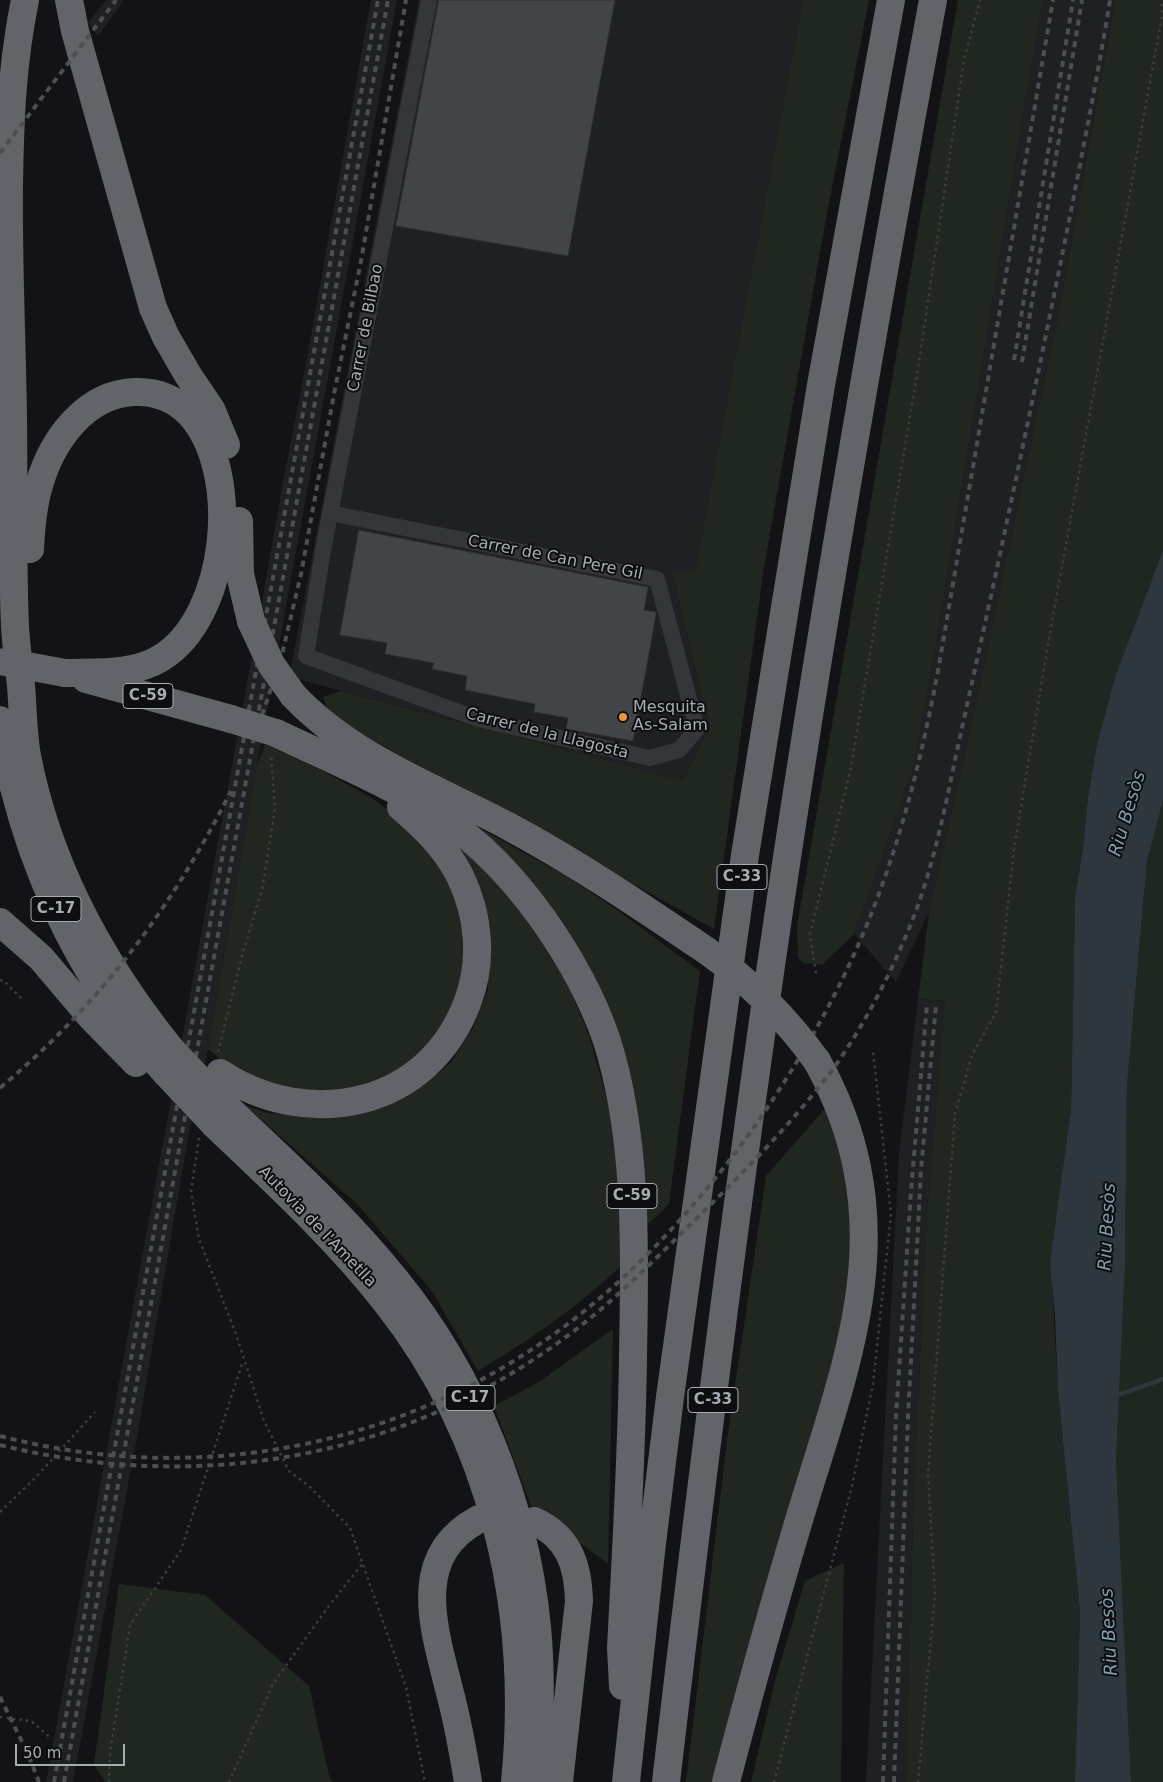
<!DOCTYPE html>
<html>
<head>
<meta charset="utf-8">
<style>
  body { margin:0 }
  #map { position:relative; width:1163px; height:1782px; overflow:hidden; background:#131315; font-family:"DejaVu Sans",sans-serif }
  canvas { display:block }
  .scale { position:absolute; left:15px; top:1744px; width:110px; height:22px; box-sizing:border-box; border:2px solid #a6acb4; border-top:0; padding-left:6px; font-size:15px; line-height:18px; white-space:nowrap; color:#a6acb4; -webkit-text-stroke:4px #0e0e10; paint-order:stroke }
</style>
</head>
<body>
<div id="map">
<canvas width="1163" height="1782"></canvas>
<div class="scale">50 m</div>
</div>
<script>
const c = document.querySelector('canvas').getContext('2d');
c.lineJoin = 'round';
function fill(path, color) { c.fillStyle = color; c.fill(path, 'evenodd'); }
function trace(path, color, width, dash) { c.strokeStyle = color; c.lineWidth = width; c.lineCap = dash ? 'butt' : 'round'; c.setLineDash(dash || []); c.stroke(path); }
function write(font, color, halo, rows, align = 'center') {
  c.font = font + ' "DejaVu Sans",sans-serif'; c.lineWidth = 4; c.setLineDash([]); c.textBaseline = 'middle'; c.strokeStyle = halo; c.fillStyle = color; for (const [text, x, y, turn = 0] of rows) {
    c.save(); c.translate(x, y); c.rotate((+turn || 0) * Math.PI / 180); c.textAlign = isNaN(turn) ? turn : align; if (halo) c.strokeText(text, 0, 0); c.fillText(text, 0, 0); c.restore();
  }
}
const built = new Path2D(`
  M106,0h18l-26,36 -10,-13z
  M371,0h26l-140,765 -49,284 -19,83 -51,299 -65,351h-27l217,-1186 19,-109 24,-123z
  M419,0h384l-108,573h-23l38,156 -28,51 -393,-103z
  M1043,0h72l-55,307 -90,424 -41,181 -33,70 -42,-48 58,-162 18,-92 95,-577z
  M918,999l27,2 -18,216 -13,265 -8,300h-40l33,-628z`);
const green = new Path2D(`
  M803,0h66l-42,213 -63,354 -50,362 -383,-212 -8,-20 18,-6 341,89 28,-51 -38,-157h23z
  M958,0h85l-18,103 -95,577 -18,92 -58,162 -32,31 -18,-2 -6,-5 -1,-32z
  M1115,0h48v550l-48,127 -18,67 -9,53 -5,50 -8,51 -4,213 -19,169 6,112 22,220 -5,170h-169l8,-300 13,-265 18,-216 -27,-2 11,-87 41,-181 90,-424z
  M265,744l58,27 49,27 27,20 23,22 32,49 12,59 -4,33 -12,33 -18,27 -39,34 -54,18 -58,-3 -54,-25 -19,-16 49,-284z
  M1163,801v981h-32l-15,-322 9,-193 2,-181 20,-225z
  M452,813l114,63 51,34 83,61 -31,233 -22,21 -11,-114 -22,-84 -24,-60 -59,-86z
  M442,832l58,51 45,57 22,42 23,56 20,72 6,45 7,109c-47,44 -90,74 -145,107l-46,-80 -74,-86 -113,-100 22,8 74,5 47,-13 37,-21 26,-22 22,-34 15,-38 -1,-69 -8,-38z
  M829,1104l15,56 8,65 -4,67 -28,124 -104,366h-30l41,-342 39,-264z
  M613,1329l-5,235 -77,-58 -37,-100 45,-24z
  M844,1563l-3,219h-90l24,-101 30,-100z
  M119,1584l86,11 104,91 20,90 4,6h-228l-11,-18z`);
const water = new Path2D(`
  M1163,550v251l-16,60 -20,225 -2,181 -9,193 15,322h-56l5,-170 -22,-220 -3,-77 -5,-52 21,-153 4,-212 8,-51 5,-50 9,-53 18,-67z`);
const stream = new Path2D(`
  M1115,1396l48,-17`);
const building = new Path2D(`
  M439,0h176l-47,256 -172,-30z
  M359,530l289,57 -4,23 12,2v3l-23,126 -67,-12 2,-11 -34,-6 1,-8 -70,-14 2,-14 -35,-7 2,-6 -49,-9 2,-11 -47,-8z`);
const path = new Path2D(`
  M816,973l-6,-39 40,-162 67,-397 47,-315 16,-60
  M0,980l4,1 20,20
  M218,1052l24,-96 20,-66 13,-81 -4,-55
  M199,1138l-8,54 8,47 37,95 28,87 25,50 20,15 41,42 56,159 19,95
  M0,1512l36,-35 59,-65
  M0,1717l31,4 21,18
  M109,1782l1,-29 20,-128 51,-75 62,-189
  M229,1782l44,-98 55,-77 35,-44
  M774,1782l78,-296 21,-102 18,-170 -18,-163
  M918,1782l17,-189 -7,-119 27,-360 17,-59 24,-42 18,-164 37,-222 111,-611v-16`);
const street = new Path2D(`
  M330,513l327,66 40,150 -18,21 -29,8 -172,-39 -172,-63 17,-106 106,-550`);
const highway = new Path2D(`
  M25,0c-13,64 -15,120 -16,184 -1,78 3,156 4,235 1,69 -1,138 2,207 1,20 4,40 6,60 2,23 2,47 6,70 21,108 74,206 142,291
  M69,0l6,31 78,277 13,29 22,38 23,34 15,36
  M239,521l1,53 11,47
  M30,549c1,-22 3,-45 10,-67 13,-43 46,-88 94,-90 21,-1 40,6 55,21 54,57 40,204 -28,245 -27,17 -65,14 -96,15
  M86,679l145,40
  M293,695c58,62 141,92 215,131 69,37 134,81 199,125
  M0,720c21,131 75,255 166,353
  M276,733c71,34 147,63 206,116 23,21 43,45 61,70 26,37 48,76 63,119 32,98 29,215 27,317 -1,98 -7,195 -12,293l2,38
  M0,922l41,36 50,59 45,46
  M220,1073c90,59 209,34 248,-72 15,-41 11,-86 -8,-125 -14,-28 -36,-49 -59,-69
  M217,1098c61,58 125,115 178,181 79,97 130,223 142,348 5,52 3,103 -1,155
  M214,1124c60,57 121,113 172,178 108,137 146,309 129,480
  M534,1521c35,16 44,44 45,80l-20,181
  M468,1782c-5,-31 -11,-63 -19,-93 -15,-61 -40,-133 30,-170
  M626,1782l26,-239 18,-146 75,-542 76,-470 70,-385
  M666,1782c34,-291 70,-581 113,-871 45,-305 98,-608 154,-911
  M726,1782c23,-88 47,-175 73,-262 49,-163 108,-296 18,-459`);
const rail = new Path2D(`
  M0,153l116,-153
  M1014,360l59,-360
  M1022,362l60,-362
  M262,715l18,-52 21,-89 33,-180 27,-133 45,-261
  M0,1088c100,-84 172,-180 231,-297
  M0,1436c204,53 418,9 583,-124 68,-54 126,-121 176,-192 40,-58 76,-120 104,-186 36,-85 58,-173 75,-263l115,-671
  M0,1445c195,48 395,16 559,-103 51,-36 95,-82 140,-126 47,-46 94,-94 134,-147 30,-42 55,-90 75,-138 23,-55 35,-113 47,-171 12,-55 24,-109 36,-164 28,-130 55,-260 81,-390 13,-68 27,-137 38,-206
  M0,1697l28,57 11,28
  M54,1782l324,-1782
  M64,1782l324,-1782
  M883,1782l13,-366 15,-225 16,-187
  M894,1782l14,-365 13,-247 15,-165`);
const highwayBridge = new Path2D(`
  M251,621l20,43 22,31
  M5,662l60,11
  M231,719l45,14
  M707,951c43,31 79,67 110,110
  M169,1047l48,51
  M166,1073l48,51`);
const markers = [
  [623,717,5,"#e5963b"]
];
const shields = [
  [148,696,50],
  [742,877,50],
  [56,909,50],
  [632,1196,50],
  [470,1398,50],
  [713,1400,50]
];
const shieldNames = [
  ["C-59",148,696],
  ["C-33",742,877],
  ["C-17",56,909],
  ["C-59",632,1196],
  ["C-17",470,1398],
  ["C-33",713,1400]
];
const streetNames = [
  ["Carrer de Bilbao",366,328,-79],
  ["Carrer de Can Pere Gil",555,558,11],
  ["Carrer de la Llagosta",547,734,14],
  ["Autovia de l'Ametlla",317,1227,46]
];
const poiNames = [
  ["Mesquita",633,708],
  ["As-Salam",633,726]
];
const waterNames = [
  ["Riu Besòs",1128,814,-73],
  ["Riu Besòs",1108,1227,-87],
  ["Riu Besòs",1110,1632,-93]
];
fill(built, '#1f2022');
fill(green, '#202720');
fill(water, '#2d373d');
trace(stream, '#2d373d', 4.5);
fill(building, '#424448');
trace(building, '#2d2e31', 1);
trace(path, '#3b3d40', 2.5, [2.5, 4]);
trace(street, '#343639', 16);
trace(highway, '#61656a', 28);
trace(rail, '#4c4e52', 4, [6, 5]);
trace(highwayBridge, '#61656a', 28);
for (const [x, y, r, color] of markers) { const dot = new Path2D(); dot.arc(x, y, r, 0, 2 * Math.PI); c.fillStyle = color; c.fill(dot); trace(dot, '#0e0e10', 2); }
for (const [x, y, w] of shields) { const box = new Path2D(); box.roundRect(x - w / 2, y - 12.5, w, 25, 4); c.fillStyle = '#0e0e10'; c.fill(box); trace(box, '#a6acb4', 1); }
write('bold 15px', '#a6acb4', null, shieldNames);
write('16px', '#a6acb4', '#0e0e10', streetNames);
write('16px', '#a6acb4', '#0e0e10', poiNames, 'left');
write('italic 18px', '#7f9ead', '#0e0e10', waterNames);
</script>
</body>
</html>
